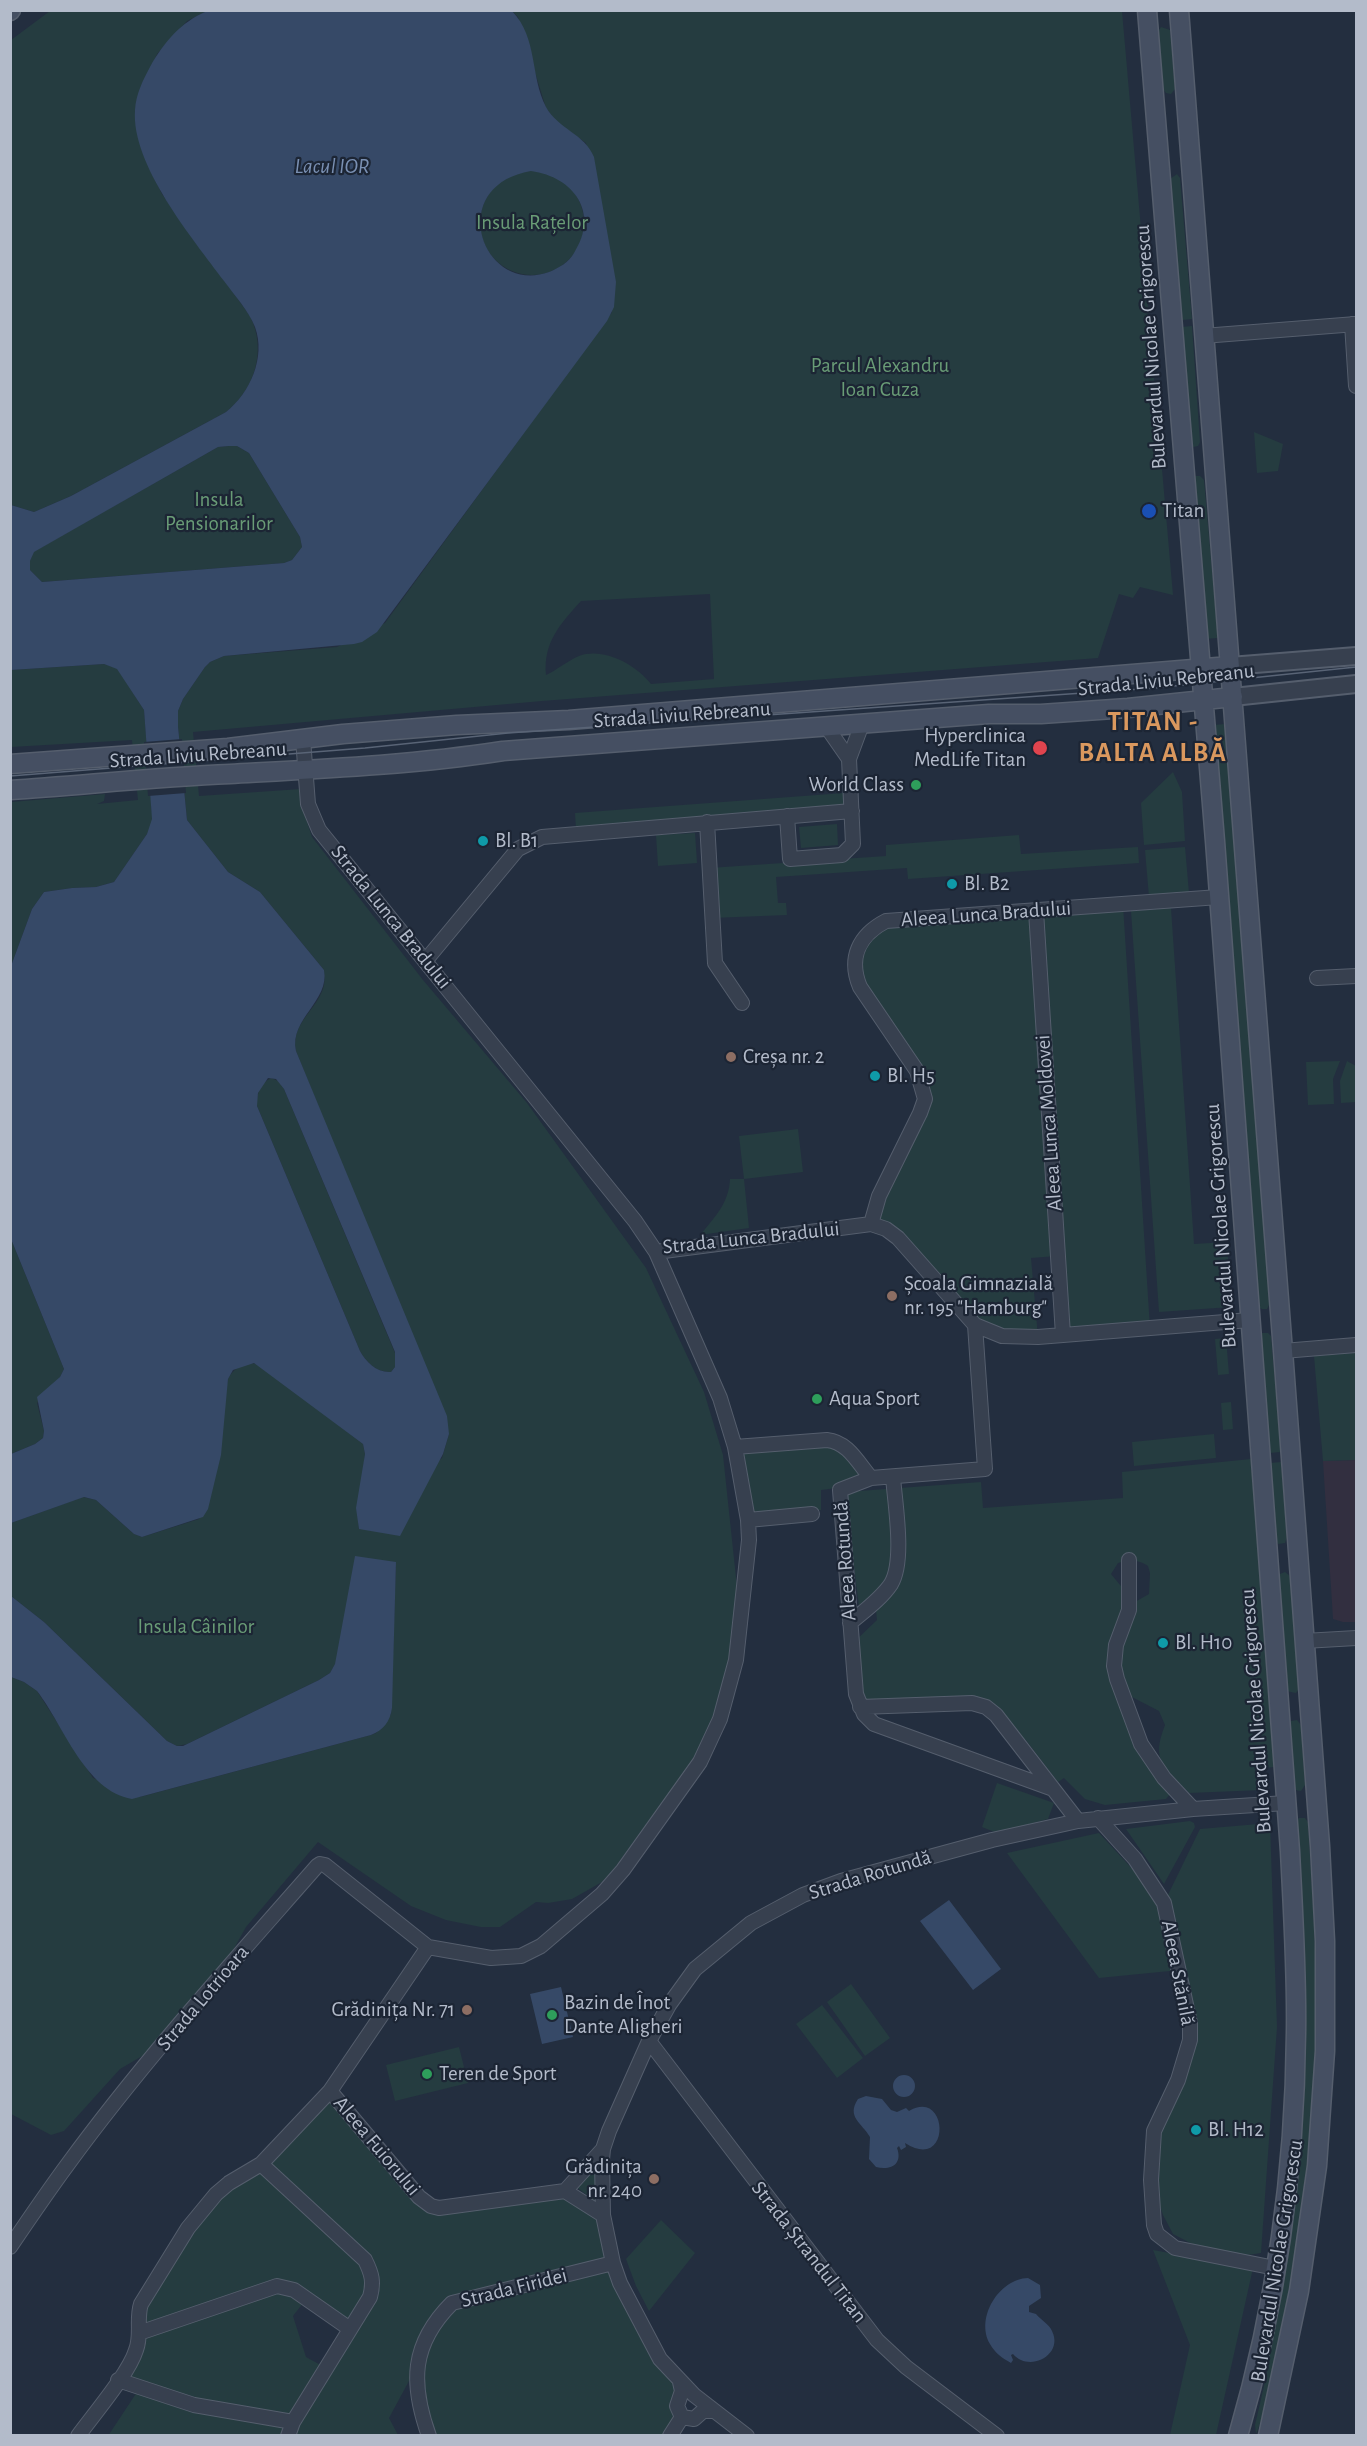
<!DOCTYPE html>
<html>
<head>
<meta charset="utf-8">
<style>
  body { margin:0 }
  #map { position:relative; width:1367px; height:2446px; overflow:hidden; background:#232e3f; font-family:"Alegreya Sans",sans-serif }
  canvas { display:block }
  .frame { position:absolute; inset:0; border:12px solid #b3bbca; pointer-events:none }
</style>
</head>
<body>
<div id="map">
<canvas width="1367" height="2446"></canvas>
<div class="frame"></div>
</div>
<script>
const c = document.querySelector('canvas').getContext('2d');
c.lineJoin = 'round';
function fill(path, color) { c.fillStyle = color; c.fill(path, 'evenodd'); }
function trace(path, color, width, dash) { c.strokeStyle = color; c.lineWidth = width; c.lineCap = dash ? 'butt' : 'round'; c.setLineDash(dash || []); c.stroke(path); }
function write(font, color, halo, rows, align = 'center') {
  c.font = font + ' "Alegreya Sans",sans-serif'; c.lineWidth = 4.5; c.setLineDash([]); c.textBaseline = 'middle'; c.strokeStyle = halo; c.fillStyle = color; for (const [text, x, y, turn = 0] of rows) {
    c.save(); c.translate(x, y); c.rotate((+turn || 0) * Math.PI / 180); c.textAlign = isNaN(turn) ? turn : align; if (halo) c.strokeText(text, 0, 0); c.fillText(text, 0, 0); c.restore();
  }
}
const medical = new Path2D(`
  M1356,1460v162h-13l-10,-3 -10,-158z`);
const green = new Path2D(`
  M50,11h157l-20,10 -30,33 -20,46 -1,23 13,44 13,27 88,122c17,34 5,73 -24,96l-155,84 -37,16 -23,-7v-465z
  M512,11h610l51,584 -33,-8 -7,11 -14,-4 -21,64 -556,43 -349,31 6,64 102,-7 3,24 8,24 111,143 104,123 119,165 58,124 19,63 14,132 -6,89 -28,71 -90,123 -11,12 -30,17 -24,4 -12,-1 -36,25h-19l-35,-7 -35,-14 -93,-64 -72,85 -19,34 -78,91 -29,17 -56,62 -13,4 -40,-21v-437l13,5 13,9 56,87 47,19 231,-62 5,-2 15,-19 5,-152 -66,111 -11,7 -132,64 -10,2 -10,-5 -123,-119 -33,-26v-73l72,-26 13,3 38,34 8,3 57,-18 29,-140c5,-11 19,-19 32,-14l103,79 2,10 -7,62 1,13 83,-71 7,-24 -153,-383c-6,-28 23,-42 28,-66 1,-5 0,-11 0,-15l-64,-78 -32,-20 -41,-52 -9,-94v-15l5,-12 22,-32 5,-5 14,-6 113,-9 48,-24 227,-311 -26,-169 -28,-19 -12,-16 -28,-91zM710,594l4,85 -63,5c-15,-19 -47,-37 -72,-28 -12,5 -22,14 -33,19 -3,-32 14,-51 35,-74z
  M1161,27l9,3 5,59 -4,5 -5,-1 -3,-4 -5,-57z
  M480 223a52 52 0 1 1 104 0a52 52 0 1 1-104 0Z
  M1177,174l3,4 12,141 -10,1 -12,-141z
  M1192,326l8,116 -2,4 -5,1 -3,-4 -8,-116z
  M1254,432l29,12 -5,27 -21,2z
  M229,446h8l12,7 51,84 2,10 -10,13 -8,3 -242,19 -12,-12v-9l3,-9 185,-105z
  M1195,476h5l4,4 14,158 -14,1 -13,-158z
  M104,664l13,4 27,42 8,102v11l-5,11 -33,48 -18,5 -24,1 -28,4 -12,17 -21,57v-164l94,-8 -1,7 -7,3 41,-4 -6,-60 -121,7v-77z
  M1226,724l44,579 -3,6h-5l-6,-4 -43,-580z
  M1173,772l9,20 3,49 -41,4 -3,-42z
  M843,783h4l2,26 -273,21 -1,-17 269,-20z
  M837,824l1,21 -37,3 -2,-21z
  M695,833l2,30 -39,3 -2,-31z
  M1019,835l2,19 117,-7 1,16 -231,16 -1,-11 -131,9 2,26h8l1,12 -75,3 -3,-50 177,-12v-11z
  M1185,847l4,46 -40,4 -4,-47z
  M1123,905l27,423 -87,7 -6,-79 -26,2 7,79 -49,-5 -91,-94 -27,-14 53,-133 -64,-104 -5,-29 19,-31z
  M1171,908l23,336 33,-2 4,65 -72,5 -28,-401z
  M1340,1061l-7,18 1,25 -26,1 -2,-43z
  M1347,1061l9,5v36l-15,1 -1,-22z
  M271,1078l7,3 6,8 111,264v14l-4,5c-14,1 -25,-10 -31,-21l-103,-245c-1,-11 3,-23 14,-28z
  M798,1129l5,43 -59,7 5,49 -49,7c15,-18 29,-32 30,-56h14l-5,-43z
  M11,1239l53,130 -4,8 -23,26 7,28 -1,7 -8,6 -24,10z
  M1262,1333h6l3,3 10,116 -12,1 -10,-114z
  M1226,1338l3,36 -11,1 -3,-36z
  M1356,1353v107l-33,1 -9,-105z
  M1231,1402l2,27 -10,1 -2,-27z
  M1214,1434l2,24 -82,8 -2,-24z
  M827,1440l44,38 -27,9 -23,3v20l-74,2 -12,-65z
  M1251,1459l24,308 -14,1 1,22 -73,3c-24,-27 -39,-30 -24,-68l-6,-14 -29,-15c-16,-38 -7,-57 5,-94l14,-8 1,-21 -2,-7c-10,-7 -18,-6 -30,-3l-7,11 19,23c-1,19 -13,35 -15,54 -4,42 30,108 59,138l-8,10 -61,6 -20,-6 -21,-21 -6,4 -33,-43 -6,5 -23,-29 -16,-11 -120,3 -4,-13 -4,-50 25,-24 -2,-20 -15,15 -15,-123 136,-10 2,26 140,-10 -1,-26z
  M1281,1462l6,75 -2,6 -7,1 -4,-6 -5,-75z
  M1285,1572l5,4 9,113 -3,4 -10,-2 -9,-114 3,-3z
  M1297,1720l4,5 4,60 -4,6 -6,-1 -3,-4 -4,-61 3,-4z
  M997,1783l57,20 -6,16 -51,14 -15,-6z
  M1299,1818h6l3,4c3,52 7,105 8,158 1,122 -10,247 -38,366 -6,23 -12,67 -22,88l-1,-9 12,-52 1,-34 13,-82 14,-434z
  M1190,1821l4,2 1,4 -31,57 -38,-55z
  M1270,1823l7,204 -16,226 -20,3 -43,-9 -25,-13 -10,-19 -12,-35 2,-39 37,-101 -10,-70 -81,8 -92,-125 92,-20 65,70 36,-74z
  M851,1984l39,54 -25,18 -38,-54z
  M822,2005l41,53 -26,20 -41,-54z
  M459,2047l9,36 -73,18 -9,-36z
  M330,2091l101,115 134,-15 38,24 10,48 67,119 -3,28 -7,25h-241l-13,-67 -27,50 9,17 -290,1 31,-47 -21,-9 17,-26 3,-32 63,-112 60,-46zM307,2298l43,31 -24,39 -20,-11 -13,-41z
  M595,2170l3,33 -22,-16z
  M661,2220l34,33 -46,58 -13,-25 -10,-27z
  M1153,2250l100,18 -37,167h-46l20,-90z`);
const water = new Path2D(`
  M207,11h305c26,27 18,65 34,96 12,22 39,27 48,50l22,125 -2,25 -7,14 -230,311 -15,10 -8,2 -130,12 -14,6 -5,5 -22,32 -5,12v15l9,94 41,52 32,20 64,78c6,31 -35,49 -28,81l151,365 2,18 -6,20 -43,82 -41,-7 -3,-21 9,-54 -2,-10 -109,-81 -21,7 -5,9 -7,76 -13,54 -5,8 -61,20 -8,-3 -38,-34 -12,-3 -73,26v-69l24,-10 8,-6 1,-7 -7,-34 23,-20 4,-8 -53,-130v-273l21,-57 12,-17 28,-4 24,-1 18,-5 33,-48 5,-15 -8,-109 -27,-41 -13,-5 -93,6v-165l23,7 37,-16 155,-84c24,-19 40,-55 29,-85 -7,-17 -20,-31 -31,-46 -31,-42 -93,-116 -89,-171 1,-16 8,-30 15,-43 14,-25 31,-45 57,-56zM531,171c43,6 69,42 43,82 -5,9 -15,15 -25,19 -67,24 -105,-86 -18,-101zM229,446h8l12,7 51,84 2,10 -10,13 -8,3 -242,19 -12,-12v-9l4,-9 184,-105zM268,1078l8,1 8,10 111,263v15l-4,5c-14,1 -25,-10 -31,-21l-103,-245 1,-13z
  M355,1556l41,6 -4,146c-2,14 -9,22 -21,27l-239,64c-47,-8 -68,-73 -95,-108l-13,-9 -13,-5v-81l33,26 123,119 10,5h6l136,-66 11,-7 5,-9z
  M949,1900l52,69 -28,21 -53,-69z
  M561,1987l12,50 -31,7 -12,-50z
  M893 2086a11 11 0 1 1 22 0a11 11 0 1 1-22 0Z
  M866,2096l16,3 9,11 6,2 9,-4 3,3c40,-24 43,62 -4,32l1,4 -5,3 -2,-4 -2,2c6,16 -6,23 -21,19l-7,-8 1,-22c-8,-14 -24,-20 -12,-38z
  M1028,2278l12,7 1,13 -12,8v6l7,2c5,6 13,10 16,17 12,24 -23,42 -39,23l-2,1 2,5 -2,3c-9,-5 -16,-10 -21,-19 -15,-26 9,-65 38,-66z`);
const pier = new Path2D(`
  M182,739l4,54 -38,3 -4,-54z`);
const minor = new Path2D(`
  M1352,324l4,62
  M1203,336l153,-12
  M826,726l23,33
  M787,816l3,43 52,-4 11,-11 -4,-85 13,-35
  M707,822l8,141 27,40
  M1036,911l27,424
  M426,960l92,-111 24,-12 310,-26
  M1317,978l39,-2
  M871,1224l8,-28 41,-83 5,-14 -8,-28 -57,-84c-12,-29 -1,-52 26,-66l333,-24
  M656,1252l215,-28 15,5 12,9 77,87 27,11 36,1 212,-17
  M975,1325l10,144 -114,9 -31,12 16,204 8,20 10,10 179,65
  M1283,1351l73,-6
  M735,1447l92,-7c21,2 31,23 44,38
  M748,1520l64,-6
  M1129,1560v50l-13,35 -2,21 3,13 24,65 23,34 29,31
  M850,1623c14,-12 31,-24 41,-39 14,-23 4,-80 2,-107
  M1304,1641l52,-3
  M860,1707l112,-4 14,4 10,8 82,106
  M1098,1818l37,41 29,44 26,120v17l-12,40 -24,51 -3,49 3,45 3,9 18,14 100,20
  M649,2041l228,299 29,27 91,69
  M330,2091l89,106 12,9 8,2 126,-17 38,-42
  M261,2164l104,96c7,14 9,22 5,37l-77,125 -5,14
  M565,2191l38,24
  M10,2247c19,-28 38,-56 58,-83 76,-104 164,-201 249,-298l3,-2 5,1 103,82 63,11 30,-2 20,-10 61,-52 21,-24 77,-108 20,-43 16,-59 13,-120 -1,-20 -13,-73 -15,-49 -64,-146 -21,-31 -316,-391 -11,-26 -5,-65
  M139,2333l138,-47 17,4 56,39
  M118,2380l76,25 99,17
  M680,2382l2,9 -5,15 5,11 12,2 9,-8h11
  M78,2436c16,-22 51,-63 58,-86 6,-15 0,-31 5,-46l47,-76 28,-34 13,-11 32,-19 69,-73 98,-144
  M429,2436c-19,-53 -18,-92 23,-133l161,-40
  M670,2436l12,-19
  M747,2436l-53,-41 -34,-36 -40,-76 -7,-20 -10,-48 -1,-55 1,-11 6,-18 40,-90 20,-36 26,-36 56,-46 52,-28 38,-14 151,-41 86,-19 115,-12 93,-6`);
const tertiary = new Path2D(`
  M1230,666l126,-10
  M1233,697l123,-13`);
const secondary = new Path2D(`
  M1147,10l68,831 75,1010c3,61 7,121 6,182 -1,135 -20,273 -58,403
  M1179,10l104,1341 37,495 5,95v110l-8,115 -18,125 -31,145
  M10,11l1,-1
  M10,764l218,-16 115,-14 114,-9 112,-5 661,-54
  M10,790c74,-5 147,-13 220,-16 91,-5 183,-9 273,-23l486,-37h52l87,-6 105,-11`);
const tram = new Path2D(`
  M10,776l355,-28 143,-15 647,-45 201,-21`);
const markers = [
  [1149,511,8,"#1a4fb4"],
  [1040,748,8,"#e0444e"],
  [916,785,6,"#2e9e5b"],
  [483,841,6,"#0f9aa8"],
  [952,884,6,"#0f9aa8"],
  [731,1057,6,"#8d6e63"],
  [875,1076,6,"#0f9aa8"],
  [892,1296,6,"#8d6e63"],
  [817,1399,6,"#2e9e5b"],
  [1163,1643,6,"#0f9aa8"],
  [467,2010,6,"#8d6e63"],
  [552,2015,6,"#2e9e5b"],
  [427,2074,6,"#2e9e5b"],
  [1196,2130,6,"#0f9aa8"],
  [654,2179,6,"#8d6e63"]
];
const parkNames = [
  ["Insula Rațelor",532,223],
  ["Parcul Alexandru",880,366],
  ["Ioan Cuza",880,390],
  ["Insula",219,500],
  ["Pensionarilor",219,524],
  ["Insula Câinilor",196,1627]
];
const streetNames = [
  ["Bulevardul Nicolae Grigorescu",1151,347,-94],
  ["Strada Liviu Rebreanu",1166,680,-6],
  ["Strada Liviu Rebreanu",682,715,-4],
  ["Strada Liviu Rebreanu",198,755,-4],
  ["Aleea Lunca Bradului",986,914,-4],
  ["Strada Lunca Bradului",391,917,51],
  ["Aleea Lunca Moldovei",1049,1123,-94],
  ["Bulevardul Nicolae Grigorescu",1221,1226,-94],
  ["Strada Lunca Bradului",751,1238,-6],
  ["Aleea Rotundă",845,1561,-94],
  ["Bulevardul Nicolae Grigorescu",1256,1711,-94],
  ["Strada Rotundă",870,1875,-17],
  ["Aleea Stănilă",1178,1973,79],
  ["Strada Lotrioara",203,1998,-50],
  ["Aleea Fuiorului",377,2146,50],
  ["Strada Ștrandul Titan",809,2252,52],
  ["Bulevardul Nicolae Grigorescu",1277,2261,-81],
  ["Strada Firidei",514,2288,-14]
];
const poiNames = [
  ["Titan",1162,511],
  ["Hyperclinica",1026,736,"right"],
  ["MedLife Titan",1026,760,"right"],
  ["World Class",904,785,"right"],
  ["Bl. B1",495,841],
  ["Bl. B2",964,884],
  ["Creșa nr. 2",743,1057],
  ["Bl. H5",887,1076],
  ["Școala Gimnazială",904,1284],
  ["nr. 195 \"Hamburg\"",904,1308],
  ["Aqua Sport",829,1399],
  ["Bl. H10",1175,1643],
  ["Bazin de Înot",564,2003],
  ["Dante Aligheri",564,2027],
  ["Grădinița Nr. 71",455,2010,"right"],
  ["Teren de Sport",439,2074],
  ["Bl. H12",1208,2130],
  ["Grădinița",642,2167,"right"],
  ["nr. 240",642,2191,"right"]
];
const waterNames = [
  ["Lacul IOR",332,166]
];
const districtNames = [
  ["TITAN -",1153,722],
  ["BALTA ALBĂ",1153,753]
];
fill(medical, '#322f40');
fill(green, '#253c40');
fill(water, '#364967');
fill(pier, '#232e3f');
trace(minor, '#555e6d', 16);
trace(tertiary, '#555e6d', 20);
trace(secondary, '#555e6d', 21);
trace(minor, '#37404f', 14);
trace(tertiary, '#37404f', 16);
trace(secondary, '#454f62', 18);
trace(tram, '#596476', 1.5);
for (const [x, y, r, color] of markers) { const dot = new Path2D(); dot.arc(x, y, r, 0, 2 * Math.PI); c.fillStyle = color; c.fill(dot); trace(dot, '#1c2534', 2); }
write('21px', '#699c76', '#1c2534', parkNames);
write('21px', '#b3bbca', '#1c2534', streetNames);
write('21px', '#b3bbca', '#1c2534', poiNames, 'left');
write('italic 22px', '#7a90b3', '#1c2534', waterNames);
c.letterSpacing = '1.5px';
write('bold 27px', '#da985e', '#1c2534', districtNames);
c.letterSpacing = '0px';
</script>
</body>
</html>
